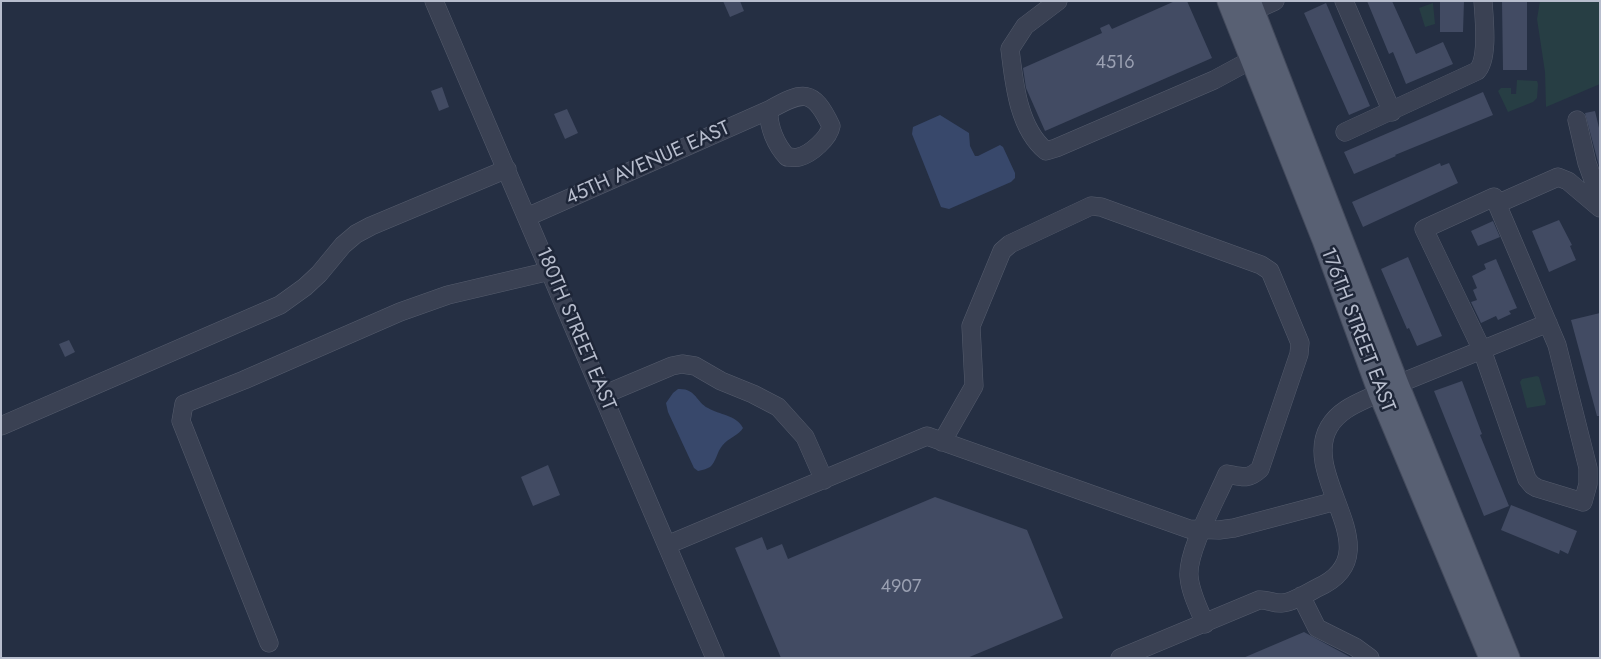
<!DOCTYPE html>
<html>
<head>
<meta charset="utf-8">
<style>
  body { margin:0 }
  #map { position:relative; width:1601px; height:659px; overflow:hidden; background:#252f43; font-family:Jost,sans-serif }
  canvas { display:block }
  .frame { position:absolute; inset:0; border:2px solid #b7bdcd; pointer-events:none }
</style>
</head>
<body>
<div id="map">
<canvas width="1601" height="659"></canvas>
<div class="frame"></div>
</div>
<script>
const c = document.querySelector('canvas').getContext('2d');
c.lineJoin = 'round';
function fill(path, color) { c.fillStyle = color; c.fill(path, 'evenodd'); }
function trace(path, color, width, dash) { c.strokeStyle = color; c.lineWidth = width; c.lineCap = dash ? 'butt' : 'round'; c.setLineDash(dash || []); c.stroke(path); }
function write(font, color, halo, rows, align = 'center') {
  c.font = font + ' Jost,sans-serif'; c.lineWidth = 5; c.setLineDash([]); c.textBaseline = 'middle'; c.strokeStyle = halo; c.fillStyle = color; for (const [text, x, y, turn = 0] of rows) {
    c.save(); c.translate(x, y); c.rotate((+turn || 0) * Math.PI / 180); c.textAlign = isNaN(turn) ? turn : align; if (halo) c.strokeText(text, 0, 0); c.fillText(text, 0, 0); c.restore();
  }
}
const green = new Path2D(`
  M1540,1h60v83l-54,23 -1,-35 -8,-53z
  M1433,3l2,21 -10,3 -6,-19z
  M1517,80l20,1 1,3 -1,14 -4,4 -25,10 -10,-21 3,-3h10v6h5z
  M1537,376l2,1 7,25 -1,3 -18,3 -7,-26 2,-3z`);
const water = new Path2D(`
  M940,115l29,18 1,13 5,10h3l22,-11 3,2 12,26v5l-4,4 -62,27 -8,-2 -29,-73 1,-7z
  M678,389c18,-1 18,13 30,19 11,7 29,7 35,20 -4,7 -15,10 -21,18 -5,6 -6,16 -12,21 -3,2 -8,3 -12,4l-4,-3 -26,-56 -2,-9 7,-10z`);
const building = new Path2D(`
  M723,1h17l4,10 -14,6z
  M1175,1h12l25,57 -167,73 -19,-43 -3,-20 79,-35 -2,-5 9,-4 3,5z
  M1367,1h25l24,53 27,-12 10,22 -47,20 -13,-32 -4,2z
  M1440,1h24l-1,31h-23z
  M1502,1h25v69h-24z
  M1326,3l44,103 -21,9 -45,-102z
  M442,87l7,20 -10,4 -8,-20z
  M1483,92l10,23 -98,40 1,1 -42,18 -10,-22z
  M567,109l11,24 -13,6 -11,-25z
  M1595,111l5,21 -1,34 -14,-53z
  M1440,163l1,3 8,-3 9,20 -95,44 -11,-25z
  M1559,220l13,25 -2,1 6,14 -27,12 -17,-41z
  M1493,221l7,16 -22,9 -7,-15z
  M1408,257l34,79 -25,10 -8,-18 -2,1 -26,-60z
  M1496,259l21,49 -8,3 2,3 -13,6 -2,-4 -15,7 -10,-21 6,-2 -4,-10 4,-2 -5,-12 14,-7 -2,-5z
  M1600,313v103h-3l-26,-96z
  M69,340l6,12 -10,5 -6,-13z
  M1462,381l20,53 -2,1 29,71 -25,10 -50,-125z
  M548,465l12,30 -27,11 -12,-29z
  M935,497l92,33 36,88 -96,40h-186l-46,-110 27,-11 5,13 15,-6 6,15z
  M1511,505l66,26 -9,23 -8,-4 -1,4 -58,-24z
  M1304,632l48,26h-109z`);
const minor = new Path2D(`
  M434,1l281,657
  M1058,1l-33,25 -15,23c4,33 8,79 36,102l10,-3 158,-68 37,-20
  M1344,1l48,111
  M1253,11l22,-10
  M1577,120l10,43 13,36
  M1345,132l132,-61c12,-12 7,-53 6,-70
  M1494,197l63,148 31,123v16l-5,18 -46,-14 -5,-3 -5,-6 -45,-129 -58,-121z
  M1497,204l61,-27 10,4 32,27
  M527,217l242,-107c34,-19 44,-22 62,16 -2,12 -20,28 -32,31 -3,1 -8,0 -12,0 -11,-12 -19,-30 -18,-47
  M1398,384l150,-61
  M603,395l69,-29 10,-2 13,2 26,15 32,13 25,13 27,30 19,43
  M1,426l279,-121 25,-18 14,-13 24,-29 13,-11 15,-8 136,-57
  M942,442l32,-56 -3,-60 31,-75 8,-7 81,-38 10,1 160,58 9,6 30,72 -1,11 -39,115c-12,11 -17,8 -33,5 -10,24 -40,77 -38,102 1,16 10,33 16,48
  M667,545l260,-109 262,93 30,1 15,-2 102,-27
  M1301,596l16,32 38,19 15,11
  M269,643l-88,-222 3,-17 60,-24 156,-68 48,-17 102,-24
  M1120,658l139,-58c8,-1 15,4 23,3 9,0 26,-10 35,-15 78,-34 -18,-110 12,-161 11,-19 32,-25 50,-34`);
const major = new Path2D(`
  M1228,1l95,239 56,153 111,265
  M1250,1l148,383 111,274`);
const numberNames = [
  ["4516",1115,64],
  ["4907",901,588]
];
const streetNames = [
  ["45TH AVENUE EAST",648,164,-24],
  ["180TH STREET EAST",575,329,67],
  ["176TH STREET EAST",1357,330,69]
];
fill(green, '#273e44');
fill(water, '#38486b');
fill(building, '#424b63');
trace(minor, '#555c6d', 19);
trace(major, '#434a5c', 23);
trace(minor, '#3a4153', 18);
trace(major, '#586073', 21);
write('18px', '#9aa0b2', null, numberNames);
write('20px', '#b7bdcd', '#1e2638', streetNames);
</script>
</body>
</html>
